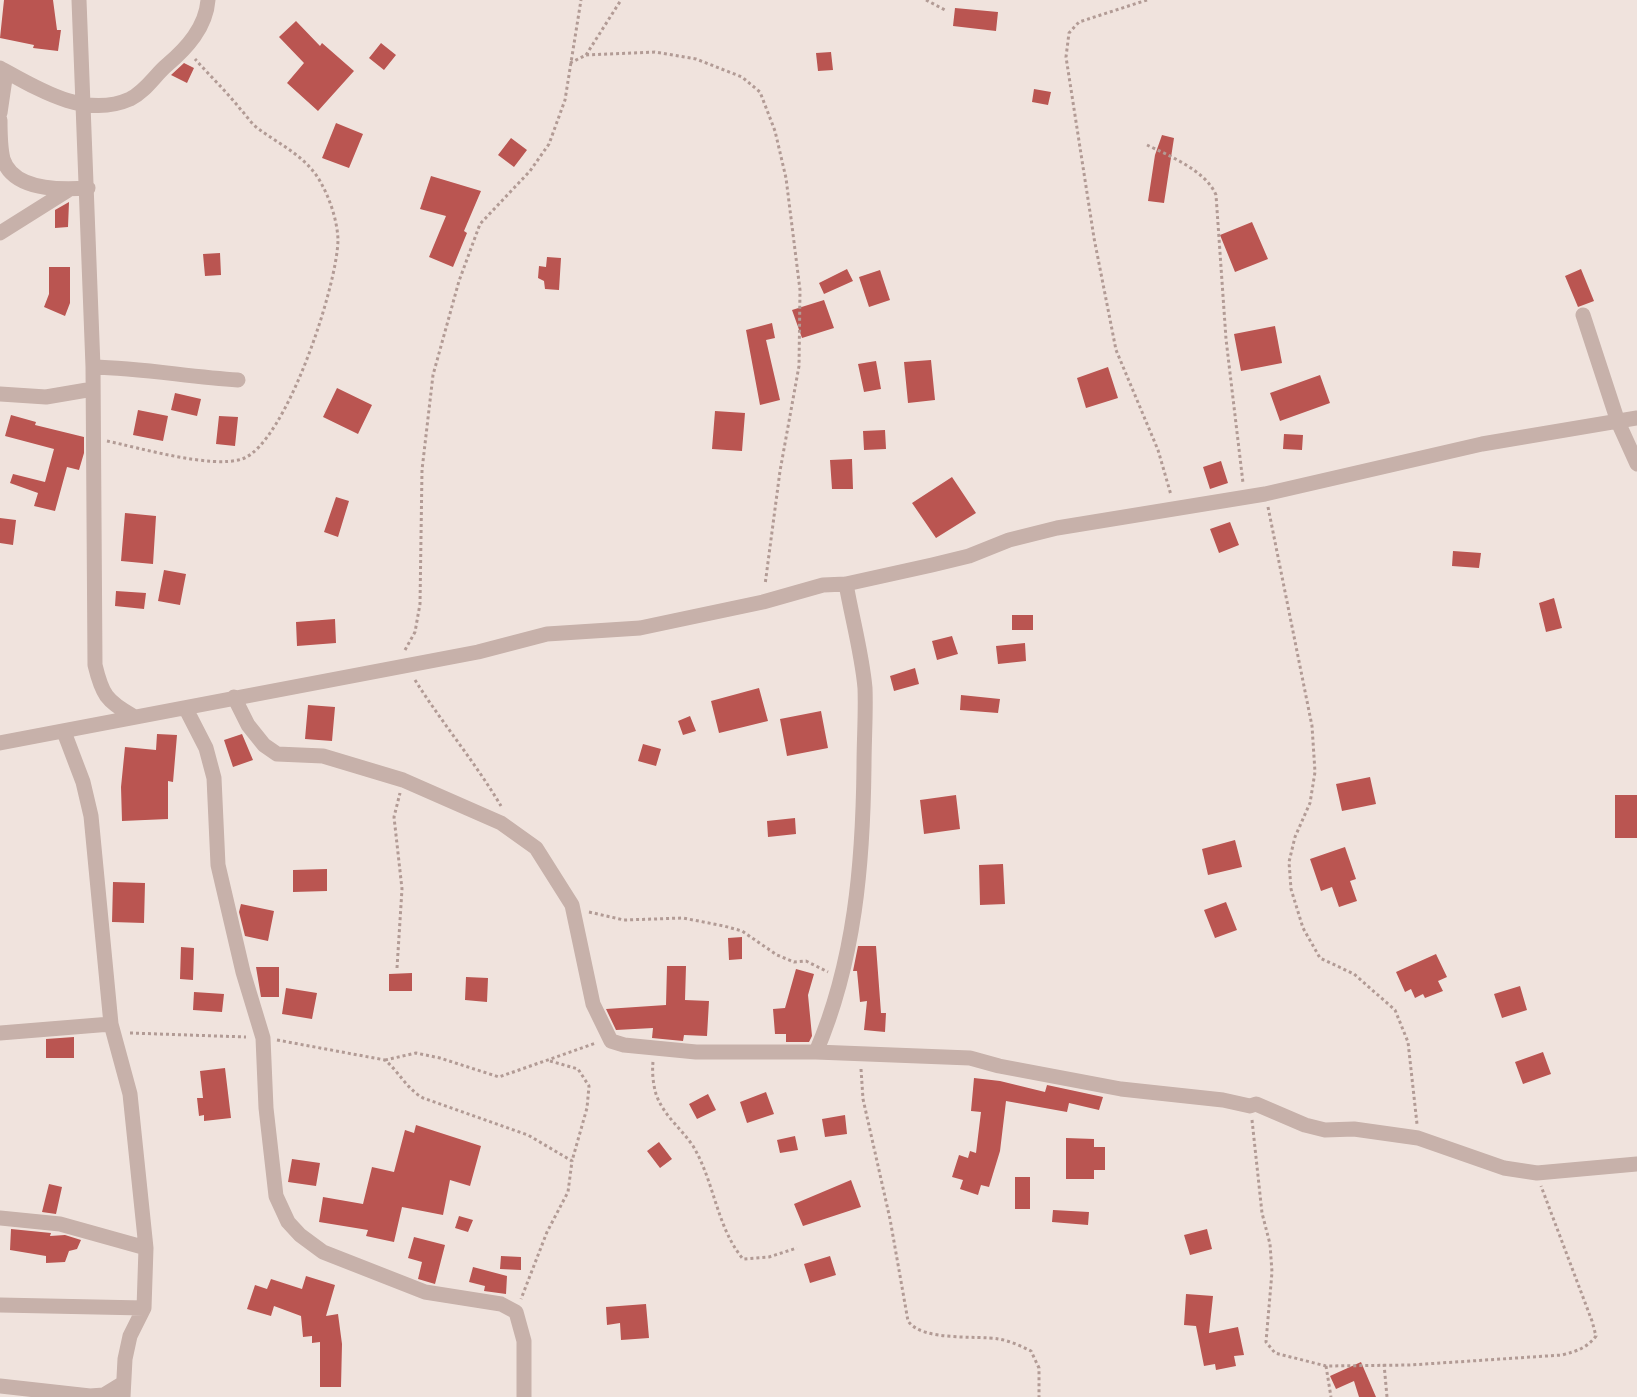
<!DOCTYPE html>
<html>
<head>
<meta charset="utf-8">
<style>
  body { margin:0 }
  canvas { display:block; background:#f0e3dd }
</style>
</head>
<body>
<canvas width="1637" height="1397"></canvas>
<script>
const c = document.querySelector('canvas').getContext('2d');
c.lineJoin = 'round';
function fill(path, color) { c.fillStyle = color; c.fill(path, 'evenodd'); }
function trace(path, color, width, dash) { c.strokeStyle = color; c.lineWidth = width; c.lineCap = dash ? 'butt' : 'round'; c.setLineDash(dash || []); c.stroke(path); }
const building = new Path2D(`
  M4,0h49l4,30h4l-3,21 -25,-3 1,-3 -34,-7z
  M955,8l43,4 -2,19 -43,-5z
  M296,21l24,25 2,-3 32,28 -36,40 -31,-28 17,-20 -25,-26z
  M381,43l15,12 -12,15 -15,-12z
  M831,52l2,18 -15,1 -2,-18z
  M184,63l10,5 -7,15 -16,-8z
  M1034,89l17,3 -3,13 -16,-3z
  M336,123l27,11 -14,34 -27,-10z
  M1162,135l12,3 -10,65 -16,-2 7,-46z
  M511,138l16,12 -13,17 -16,-12z
  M431,176l50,15 -17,40 3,2 -14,34 -24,-10 17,-41 -26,-7z
  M69,202l-1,25 -13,1v-18z
  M1252,222l16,37 -33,13 -15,-37z
  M220,253l1,22 -16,1 -2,-22z
  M547,257l14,1 -2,32 -14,-1 -1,-8 -6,-3 1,-12 7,1z
  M49,267h21v36l-5,13 -21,-9 5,-13z
  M847,269l6,12 -29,13 -5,-11z
  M1581,269l13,32 -16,6 -13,-31z
  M880,270l10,30 -21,7 -10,-30z
  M824,300l10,28 -32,10 -10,-28z
  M772,323l3,15 -9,2 14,60 -20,5 -14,-75z
  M1275,326l7,37 -41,8 -7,-37z
  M931,360l4,40 -27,3 -4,-41z
  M876,361l5,28 -17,3 -6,-28z
  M1108,367l10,31 -32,10 -9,-30z
  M1320,375l10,28 -50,18 -10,-28z
  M337,388l35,17 -14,29 -35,-17z
  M175,393l26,6 -4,17 -26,-6z
  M138,410l30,6 -5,25 -30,-6z
  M715,411l30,2 -3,38 -30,-2z
  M11,415l25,7 -1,3 49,12v16l-5,17 -12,-3 -12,44 -21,-5 4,-13 -28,-10 3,-9 32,8 9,-33 -49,-13z
  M219,416l19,1 -3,29 -19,-2z
  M885,430l1,19 -22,1 -1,-19z
  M1284,434l19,1 -1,15 -19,-1z
  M852,459l1,30h-21l-2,-29z
  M1221,461l7,22 -18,6 -7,-22z
  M952,477l24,36 -40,25 -24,-35z
  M336,497l13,4 -11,36 -14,-5z
  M125,513l31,3 -3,48 -32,-3z
  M0,518l16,2 -3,25 -13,-2z
  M1230,522l9,23 -20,8 -9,-24z
  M1453,551l28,2 -2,15 -27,-2z
  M164,570l22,4 -6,31 -22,-4z
  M116,591l30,2 -2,16 -29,-3z
  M1554,598l8,30 -16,4 -7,-29z
  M1012,615h21v15h-21z
  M335,619l1,24 -39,3 -1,-24z
  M952,636l6,18 -21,6 -5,-19z
  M1025,643l1,18 -28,3 -2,-18z
  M915,668l4,16 -25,7 -4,-15z
  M759,688l9,33 -49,12 -8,-32z
  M961,695l39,4 -2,14 -38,-3z
  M308,705l27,2 -3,34 -27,-2z
  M821,711l7,37 -41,8 -7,-37z
  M690,716l6,15 -13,4 -5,-14z
  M157,734l20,1 -4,47 -5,-1v38l-46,2 -1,-34 4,-40 31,3z
  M242,734l11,26 -20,7 -9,-27z
  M643,744l18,5 -5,17 -18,-5z
  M1370,777l6,27 -34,7 -6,-27z
  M956,795l4,34 -36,5 -4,-34z
  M1615,795h22v43h-22z
  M795,818l1,16 -28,3 -1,-16z
  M1235,840l7,27 -34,8 -6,-26z
  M1345,847l11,32 -6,2 7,20 -18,6 -7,-20 -11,4 -11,-32z
  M1003,864l2,40 -25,1 -1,-40z
  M327,869v22l-34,1v-22z
  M113,882l32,1 -1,40 -32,-1z
  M1226,902l11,28 -22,8 -11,-28z
  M241,904l33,7 -6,30 -23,-5 -6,-24z
  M742,937v22l-13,1 -1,-22z
  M858,946h18l5,67h5l-1,19 -21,-2 3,-29 -7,1 -3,-31h-4z
  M181,947l13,1 -1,32 -13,-1z
  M1436,954l11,23 -9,4 5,10 -18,7 -2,-4 -8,4 -4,-9 -6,3 -9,-20z
  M667,966h19l-1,34 24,1 -2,35 -23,-1 -1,6 -31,-3 1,-10 -37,2 -10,-21 60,-4z
  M256,967h23v30h-18z
  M796,969l18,5 -6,21 4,41 -3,6h-23v-8h-11l-2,-25 12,-1z
  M412,973v18h-23v-17z
  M466,977l22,1 -1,24 -22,-2z
  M1520,986l7,24 -25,8 -8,-24z
  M286,988l31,5 -5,26 -30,-5z
  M194,992l30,2 -2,18 -29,-2z
  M74,1037v21h-28v-19z
  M1543,1052l8,22 -28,10 -8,-22z
  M225,1068l6,50 -27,3v-6l-5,1 -2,-18h6l-3,-27z
  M974,1078l26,3 45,11 2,-7 56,12 -4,13 -30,-7 -2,9 -61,-11 -6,50 -11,36 -8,-2 -3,10 -18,-6 3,-9 -11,-3 7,-22 9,3 2,-7 6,2 5,-41 -10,-1z
  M766,1092l8,22 -27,9 -7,-21z
  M708,1094l8,16 -19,9 -8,-15z
  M845,1115l2,19 -22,3 -3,-18z
  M416,1125l65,21 -11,40 -20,-6 -7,35 -41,-8 -8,35 -28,-6 2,-6 -49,-8 4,-25 40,7 9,-37 22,5 11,-42 9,3z
  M795,1136l3,14 -18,3 -3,-13z
  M1066,1138l28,1v8h11v23h-11v9h-28z
  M659,1142l13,17 -12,9 -13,-17z
  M292,1159l28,4 -4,23 -28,-4z
  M1015,1177h15v32h-15z
  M851,1180l10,27 -58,19 -9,-22z
  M49,1184l13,3 -6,27 -14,-2z
  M1053,1210l36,2 -1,13 -36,-3z
  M459,1216l14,4 -5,12 -13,-4z
  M11,1229l40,4 -1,3 15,-1 16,5 -4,9 -8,2 -4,11 -19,1v-7l-36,-6z
  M1207,1229l5,20 -22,6 -6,-20z
  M414,1237l31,8 -10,39 -17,-5 4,-17 -14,-4z
  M501,1256l20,1v13l-21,-1z
  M830,1256l6,19 -26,8 -6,-19z
  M473,1267l34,9 -1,18 -22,-3 1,-5 -16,-4z
  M306,1276l29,9 -9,31 12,-2 4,30 -1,43h-21v-45l-8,1v-7l-9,1 -2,-21 -27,-10 -3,10 -24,-7 8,-24 12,4 4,-10 31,10z
  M1186,1294l27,2 -4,37 29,-6 6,28 -10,1 2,10 -20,4 -1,-6 -11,2 -8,-40 -12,-1z
  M646,1304l3,34 -28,2 -1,-17 -13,2 -1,-18z
  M1361,1362l15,35h-17l-5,-16 -18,8 -6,-13z`);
const path = new Path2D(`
  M926,0l19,10
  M1147,0l-68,22 -10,11 -3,24 28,181 22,112 42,100 13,45
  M586,55l35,-55
  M570,63l16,-8 69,-3 41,7 46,18 18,15 15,39 11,47 14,112 -1,76 -19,105 -15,114
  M1147,145c23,11 59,26 69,50l10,144 17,144
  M107,441c33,7 105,28 135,18 44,-15 96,-175 96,-220 -1,-19 -8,-40 -17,-56 -13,-25 -40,-38 -61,-53 -8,-5 -13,-14 -19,-20 -14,-18 -31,-34 -46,-51
  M1268,507l44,219 3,46 -5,31 -15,34 -6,25 2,27 12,39 17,30 34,16 41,36 13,32 9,82
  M405,650l10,-18 5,-28 2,-134 11,-95 26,-94 21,-57 50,-53 19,-27 16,-44 16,-100
  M415,680c27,43 60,82 86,126
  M589,912l35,8 59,-2 41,8 18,5 35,24 17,7 12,-1 22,11
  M397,968l5,-79 -8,-72 6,-24
  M130,1033l116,4
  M277,1040l108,20c14,12 22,29 38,38l105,37 44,26 -4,31 -21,40 -26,67
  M385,1060l31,-7 24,5 59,19 97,-34
  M550,1061l28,8 11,17 -2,22 -15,53
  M653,1062c-1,10 0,22 3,32 7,21 25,34 37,52 22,37 23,80 50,113l26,-2 28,-9
  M861,1069l2,30 27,120 18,102c15,21 68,14 91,18 11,2 22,7 32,12l8,17v29
  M1252,1120l10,93 8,31 2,28 -6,70 9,11 51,13 84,-1 152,-10c15,-4 25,-7 34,-19l-4,-15 -51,-135
  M1384,1364l3,33
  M1326,1366l5,31`);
const minor = new Path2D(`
  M79,0l14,367 2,298c7,29 11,36 38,51
  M0,68c38,21 85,51 130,31 16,-8 25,-24 37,-34 20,-17 39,-38 41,-65
  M0,113l6,-41
  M0,120c0,12 0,27 3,39 10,32 58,31 85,29
  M0,233l70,-44
  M1583,315l35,107 19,42
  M93,367c49,1 96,10 145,13
  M0,394l46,3 47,-8
  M234,697l14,28 16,20 13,9 46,2 80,24 98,43 35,25 36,57 21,99 18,37 13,4 72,7h120l154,6 29,8 122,23 102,11 27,6 6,-2 49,21 20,5 29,-1 64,9 86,30 33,5 100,-9
  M186,709l20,39 8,30 4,87 25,107 20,66 3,70 10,88 12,26 12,13 23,17 102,40 76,12 15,8 8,29v56
  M64,732l19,50 8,34 20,208 19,70 16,154 -2,60 -14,28 -5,23 -2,38
  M0,743l478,-91 69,-18 93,-6 33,-7 90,-19 60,-17 23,-1 86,-19 37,-9 40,-16 48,-12 208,-34 217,-50 155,-26
  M0,1033l111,-9
  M816,1052c39,-91 47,-189 48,-286 0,-26 2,-53 1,-78 -3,-34 -13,-70 -19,-104
  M0,1218l60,6 86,24
  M0,1305l144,3
  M0,1386l90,10 14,-1 18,-11`);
fill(building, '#ba5551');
trace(path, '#b29b95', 3, [3, 3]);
trace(minor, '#c7b1aa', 15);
</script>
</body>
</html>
